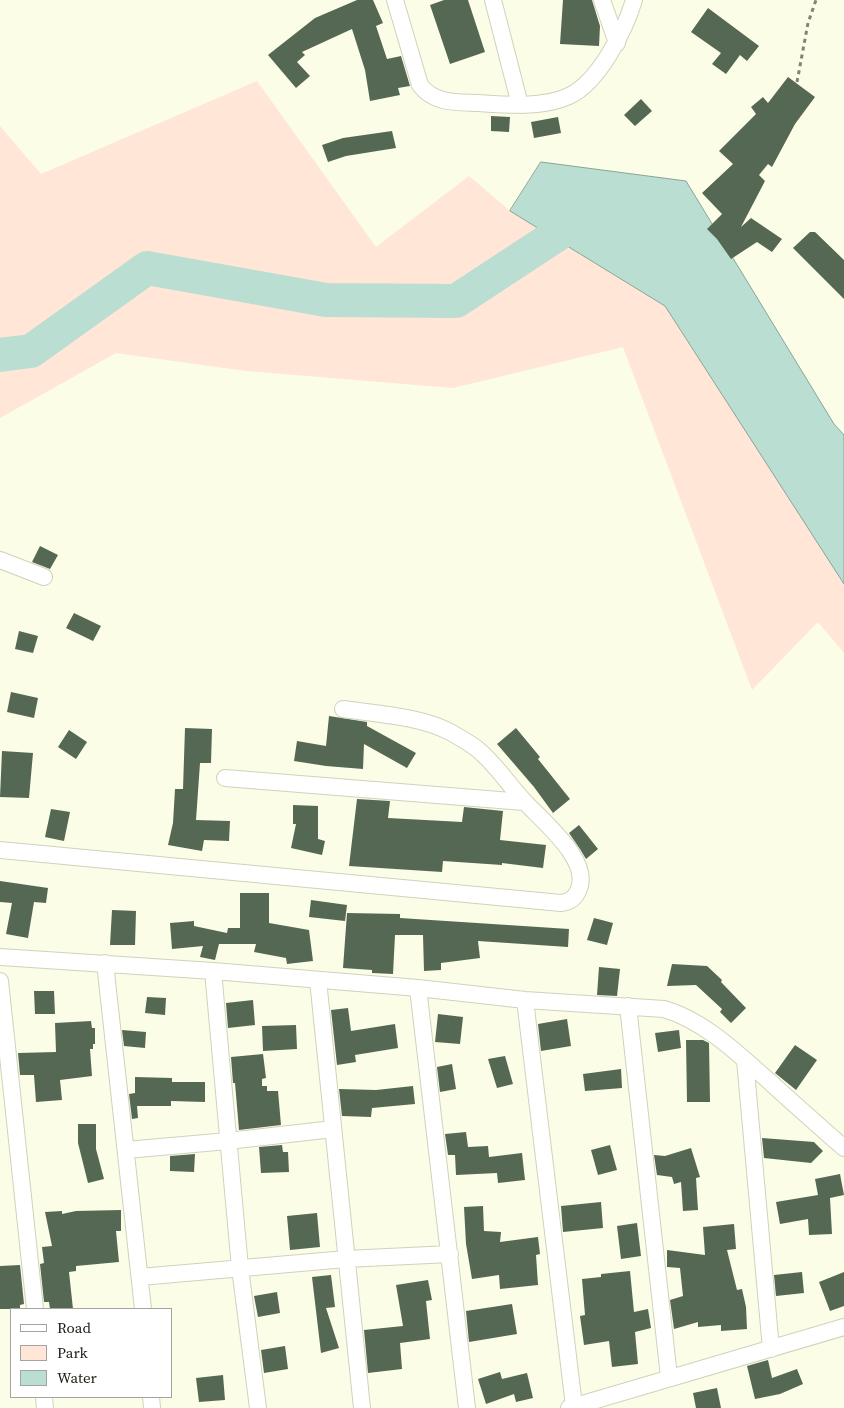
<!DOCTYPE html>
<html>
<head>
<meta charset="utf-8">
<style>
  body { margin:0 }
  #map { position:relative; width:844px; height:1408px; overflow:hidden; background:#fbfde6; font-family:"Source Serif 4",serif }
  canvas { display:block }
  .legend { position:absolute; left:10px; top:1308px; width:162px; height:90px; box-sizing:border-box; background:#fff; border:1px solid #a3a3a0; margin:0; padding:6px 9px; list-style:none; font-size:15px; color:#1a1a12 }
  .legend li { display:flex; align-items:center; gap:10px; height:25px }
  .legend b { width:25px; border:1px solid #a3a3a0 }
</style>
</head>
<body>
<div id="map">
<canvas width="844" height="1408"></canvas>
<ul class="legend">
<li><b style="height:6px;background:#fff"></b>Road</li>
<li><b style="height:14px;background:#ffe6d7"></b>Park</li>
<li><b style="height:14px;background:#baded2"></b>Water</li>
</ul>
</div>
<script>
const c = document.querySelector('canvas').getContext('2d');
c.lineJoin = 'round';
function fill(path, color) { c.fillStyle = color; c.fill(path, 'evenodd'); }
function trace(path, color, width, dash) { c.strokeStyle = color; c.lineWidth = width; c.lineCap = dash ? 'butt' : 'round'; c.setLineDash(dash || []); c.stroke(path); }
const green = new Path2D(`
  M257,81l119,166 93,-71 41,35 155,95 179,278v69l-26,-31 -66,68 -129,-343 -170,41 -207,-17 -130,-18 -116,65v-292l41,48z`);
const water = new Path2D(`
  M541,162l145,19 148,243 10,11v149l-179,-278 -155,-95z`);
const river = new Path2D(`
  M0,355l31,-4 116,-83 179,32 130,1 137,-90`);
const building = new Path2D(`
  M357,0h16l10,23 -7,3 11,33 14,-3 9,30 -12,2 2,7 -30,6 -5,-31 -13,-41 -50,23 3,3 -8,7 13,14 -14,12 -28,-33 47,-37z
  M444,0h24l17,52 -35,12 -20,-59z
  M563,0h29l8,26 -1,20 -39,-2z
  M708,8l51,38 -12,15 -7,-6 -14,19 -14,-10 9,-11 -30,-21z
  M788,77l27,20 -20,27 -23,43 -4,-3 -9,11 6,6 -24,46 10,-9 31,21 -10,13 -15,-10 -26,17 -14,-20 -10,-10 15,-15 -20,-21 31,-29 -14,-13 37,-37 -5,-7 12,-10 5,6z
  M641,99l11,12 -17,15 -11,-11z
  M491,116l19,1 -1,15 -18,-1z
  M558,117l3,16 -27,5 -3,-16z
  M392,131l4,17 -50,8 -18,6 -6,-17 21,-7z
  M810,232h5l29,28v39l-51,-51z
  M40,546l18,9 -8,14 -18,-7z
  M74,613l27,13 -8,15 -27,-13z
  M19,631l19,5 -5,17 -18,-4z
  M11,692l27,6 -4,20 -27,-6z
  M329,716l38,6v4l49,27 -9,15 -43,-24 -1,25 -37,-3 -32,-5 3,-20 29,5z
  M185,728l27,1 -1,34h-11l-4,57 34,1 -1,20 -25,-1 -2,11 -34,-6 5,-22 2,-34h8z
  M516,728l24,29 -2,2 32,40 -17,14 -19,-26 -37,-43z
  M69,730l18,12 -11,17 -18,-12z
  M2,751l31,2 -4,45 -29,-1z
  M357,799l33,2 -2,17 74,4 2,-15 39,4 -3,29 46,5 -3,23 -41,-5v2l-59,-4 -1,11 -93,-6z
  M293,805l25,1v33l7,2 -3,14 -31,-7 5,-24h-3z
  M51,809l19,3 -6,29 -19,-4z
  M579,825l19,24 -12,10 -6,-10 -11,-16z
  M0,881l48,7 -2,15 -12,-1 -6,36 -22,-4 6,-31 -12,-1z
  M240,893h29v30l40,7 4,31 -26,3 -1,-6 -32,-6 2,-8h-37l-4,16 -15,-3 3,-11 -31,3 -2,-26 24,-2v5l33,7 1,-5h12z
  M311,900l36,5 -2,16 -36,-4z
  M112,910l24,1 -1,34h-25z
  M347,913l53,1v4l169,11 -1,18 -90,-6 2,17 -39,5v7l-17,1 -1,-36h-28l-2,39 -21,-1v-3l-29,-2z
  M594,918l19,5 -6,22 -20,-5z
  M672,964l35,2 15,14 -1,2 25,26 -15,15 -11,-11 2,-3 -26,-24 -29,1z
  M599,967l21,2 -3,27 -20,-1z
  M34,991h20l1,23h-20z
  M147,997l19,1 -1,17 -20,-2z
  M253,1000l2,25 -27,3 -2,-25z
  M348,1008l3,23 44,-7 3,24 -43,7 1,7 -19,3 -6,-55z
  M438,1014l25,3 -3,27 -25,-2z
  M567,1019l4,27 -30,5 -3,-27z
  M91,1021l1,7h3v16h-2v5h-3l2,27 -32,4 2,20 -26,2 -2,-27h-14l-2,-22 38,-1 -1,-29z
  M296,1025l1,24 -34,2 -1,-25z
  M122,1030l24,2 -1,16 -21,-2z
  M679,1030l2,18 -23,4 -3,-19z
  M686,1040h17l6,3 1,59h-23z
  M795,1045l22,15 -21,30 -21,-17z
  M263,1054l3,24 -4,1v7h5v5h11l3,34 -42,5 -4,-47h-2l-2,-26z
  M505,1056l8,28 -16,4 -9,-29z
  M452,1064l4,25 -16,3 -3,-25z
  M621,1069l1,19 -37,3 -2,-17z
  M135,1077l37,1v4h33v20l-34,-1v5h-34l1,12 -6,1 -3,-25 6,-1z
  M413,1086l2,18 -43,4 -1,9 -29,-1 -3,-27 37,1z
  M78,1124h18v25l8,30 -16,4 -10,-40z
  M466,1132l2,15 20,-1 1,11 33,-4 3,27 -27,3 -1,-10 -41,2 -1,-20h-7l-3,-21z
  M762,1138l52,4 9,9 -12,12 -47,-5z
  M282,1145l1,7h5l1,20 -28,1 -2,-26z
  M610,1145l7,25 -19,5 -7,-25z
  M691,1148l9,29 -4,1 2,32 -15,1 -2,-29 -7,2 -2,-7 -15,-2 -3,-20 11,1z
  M195,1154l-1,18 -24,-1v-15z
  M840,1174l4,21 -14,3 2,36 -23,1 -1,-16 -28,5 -4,-22 42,-7 -3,-16z
  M601,1202l2,26 -40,4 -2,-26z
  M483,1206l1,25 17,1 -1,10 38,-5 2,17 -4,1 2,30 -38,4 -1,-14 -27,4 -6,-35 -2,-37z
  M121,1210v21h-5l3,31 -43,4v5l-7,1 4,37h-23l-1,-7h-5l-4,-38 4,-1 -2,-16 10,-1 -7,-34 17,-1v3l14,-3z
  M317,1213l3,34 -30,3 -3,-34z
  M637,1223l4,33 -20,3 -4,-33z
  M734,1224l2,25 -9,1 10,40 5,-1 4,18 1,22 -26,2v-6l-23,2v-5l-24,7 -4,-29 13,-4 -3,-28 -13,-1v-17l38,5 -2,-28z
  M20,1265l4,39 -4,1v4h-20v-43z
  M630,1271l4,41 14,-3 3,19 -16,4 3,32 -26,3 -3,-26 -25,4 -4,-29 5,-1 -3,-36 19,-2v-3z
  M802,1272l2,21 -28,3 -2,-21z
  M844,1272v34l-14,5 -11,-29z
  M331,1275l4,32 -9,1 13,40 -18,5 -9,-76z
  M428,1280l4,20 -6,1 4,38 -30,4 2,26 -34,4 -4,-43 39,-4 -7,-41z
  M277,1292l3,21 -22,4 -4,-21z
  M512,1304l5,30 -48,8 -3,-31z
  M285,1346l3,23 -24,4 -3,-23z
  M768,1360l4,18 25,-9 6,15 -23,10 -25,5 -8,-33z
  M500,1372l2,7 25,-6 6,25 -17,4 -2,-8 -28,10 -8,-25z
  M223,1375l2,25 -26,2 -3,-24z
  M717,1388l4,20h-25l-3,-15z`);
const path = new Path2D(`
  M797,82l11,-59 8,-23`);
const street = new Path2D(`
  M395,0l25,85c14,19 37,17 59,18 28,2 64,5 90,-7 30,-14 56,-66 65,-96
  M493,0l27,105
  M602,0l15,43
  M0,560l44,17
  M225,778l299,24
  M0,850l561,53c8,-1 14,-5 17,-12 15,-30 -36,-70 -54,-90 -16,-17 -29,-38 -48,-53 -8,-6 -17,-11 -26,-16 -30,-16 -74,-18 -107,-23
  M0,957l213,14 205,17 107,12 139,9c41,12 74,45 106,73 24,22 49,44 74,66
  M105,963l38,346
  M213,971l27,297 18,140
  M318,980l44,428
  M0,981l35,328
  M418,988l49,420
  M525,1000l49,406
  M628,1006l41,371
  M745,1060l26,289
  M126,1150l102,-9 105,-12
  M140,1277l206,-18 104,-5
  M44,1397l1,11
  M151,1397l1,11
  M569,1408l275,-81`);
fill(green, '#ffe6d7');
fill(water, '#baded2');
trace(water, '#8aa398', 1);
trace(river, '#baded2', 34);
fill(building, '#556853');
trace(street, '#d0d2bc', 18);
trace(path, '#828374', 3, [4, 4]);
trace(street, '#fff', 16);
</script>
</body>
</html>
